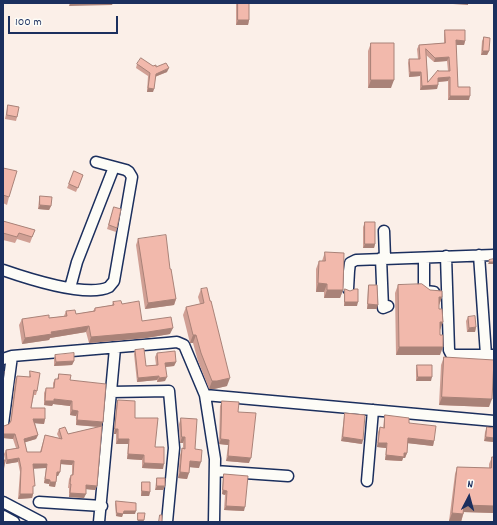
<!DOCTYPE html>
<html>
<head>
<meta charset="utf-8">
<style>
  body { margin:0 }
  #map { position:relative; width:497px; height:525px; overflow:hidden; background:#fbefe8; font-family:Dekko,sans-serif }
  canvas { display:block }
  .frame { position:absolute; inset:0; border:4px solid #1b2f5e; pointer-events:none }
  .north { position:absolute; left:449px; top:477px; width:40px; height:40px; -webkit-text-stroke:3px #fdfcf7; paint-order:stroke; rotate:6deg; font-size:11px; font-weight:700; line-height:16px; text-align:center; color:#1b2f5e }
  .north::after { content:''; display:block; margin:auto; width:14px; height:18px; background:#1b2f5e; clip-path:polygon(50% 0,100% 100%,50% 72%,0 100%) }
  .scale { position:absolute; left:8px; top:16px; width:110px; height:18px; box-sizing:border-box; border:2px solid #1b2f5e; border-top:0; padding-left:5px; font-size:12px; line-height:14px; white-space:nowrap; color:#1b2f5e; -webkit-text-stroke:3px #fdfcf7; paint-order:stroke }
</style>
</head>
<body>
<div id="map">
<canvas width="497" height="525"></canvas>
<div class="frame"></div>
<div class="north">N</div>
<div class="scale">100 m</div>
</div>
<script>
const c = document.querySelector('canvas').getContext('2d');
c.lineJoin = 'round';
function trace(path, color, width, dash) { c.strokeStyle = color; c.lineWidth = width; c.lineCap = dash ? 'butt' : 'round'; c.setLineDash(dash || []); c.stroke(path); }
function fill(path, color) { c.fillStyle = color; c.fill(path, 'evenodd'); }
const minor = new Path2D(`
  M384,231l1,27
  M479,255l7,100
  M446,256l3,94 2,4 4,1h39
  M381,258l2,50 5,-2
  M424,258v31l2,2 8,1
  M3,270c23,8 84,28 106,17l5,-6 18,-104 -3,-5 -3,-2 -30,-8
  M70,288l7,-26 37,-95
  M348,289l1,-18 1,-8 6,-3 138,-5
  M3,359l9,-3 155,-13 10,-1 7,3 21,50 10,64 -1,63
  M111,392l58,-1 5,57 -7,74
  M205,395l289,26
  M3,424l9,-68
  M215,471l73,5
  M367,481l6,-71
  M3,502l38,20
  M39,502l63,4
  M3,516l11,6
  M99,522l16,-174`);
const wall = new Path2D(`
  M236,3h13v17l-1,5h-12z
  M445,30l20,11 -1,4h-8l2,42 11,13h-21v-19l-10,1 -1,7 -17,1v-14l-11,1 -1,-14 1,-4h9l-1,-10 2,-4 25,-2v-9zM426,55l8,7 13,-1 1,10h-10l-10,11z
  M484,37l5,14 -2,4h-6l1,-14z
  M371,43l20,45h-23v-37z
  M137,64l16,2 14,6 -12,5 -2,15h-6l1,-16 -12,-8z
  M8,105l9,12 -1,4 -11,-2 2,-10z
  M3,168l6,29 -2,8 -4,-2z
  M74,171l9,4 -7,17 -9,-4z
  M40,196l11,10 -2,4 -11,-1 1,-9z
  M114,207l3,21 -1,4 -9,-3z
  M3,221l32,9 -5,13 -13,-4 -2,4 -12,-3z
  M365,222l10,22 -1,4h-11v-21z
  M138,239l32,30 6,30 -2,6 -29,4 -9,-64z
  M325,252l18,38 -3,8h-16v-6h-8v-23l3,-8h3z
  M369,285l8,24h-10l1,-20z
  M398,285l44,12 -3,8v4l4,13 -3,7v26h-44l-1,-62z
  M201,289l26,97 -13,3h-5l-11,-28 -5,-18h-3l-7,-28 3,-8 14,-3 -2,-7z
  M345,289l5,2 7,15h-13v-12z
  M113,302l9,2 20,17 28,13 -24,4 -57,5 -3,-11 -36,6 -1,2 -27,4 -3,-19 3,-6 27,-1 15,-2 2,-5 10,3 17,-3 2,-3 17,-3z
  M468,317l8,10 -1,5h-8l-1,-11z
  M135,350l11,16 10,-1 -1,-8 2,-4 19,9 -2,4 -8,1 -1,14 -8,1v-2l-20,2 -3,-28z
  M55,355l19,6 -2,4 -18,1v-7z
  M444,357l45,50 -50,-2 2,-40z
  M417,365l14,16h-15v-12z
  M30,371l7,20 -1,4h-2l-3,13 14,11 -1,5 -9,-1 3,12 -2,4 -11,3 2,10h13l5,-17 14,3 -2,-4 2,-5 9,5 30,-7 -22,-2v-9l-6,-1v-9l-17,-2 -1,2 -8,-1v-12l2,-5h7v-5l2,-4h2l2,-5 11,6 32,46 -5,60 -2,4 -9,-1 -2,9 -15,-1v-9h-1l1,-9 2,-4h1v-10l-11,-1 -3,12h-1l-2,11 -6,-1v-2l-5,-1 2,-15h-13v26l-1,4 -14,1 2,-27 -2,-10 -12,2 -1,-3 -2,12v-13h2l-1,-6 2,-4 10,-2 -3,-9 -10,-1v-12h1l6,-2 5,-44 2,-4 12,1z
  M118,400l17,18 20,29 8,22 -21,-1v-8l-15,-1 1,-15h-12v-10h-2l2,-29z
  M222,401l16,11 11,51 -23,-2 2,-16 -9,-1 1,-38z
  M345,413l17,31 -21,-3 3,-24z
  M385,415l24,8 25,18 -1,5 -25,-3 -1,10 -2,5h-2l-1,3 -17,-1 1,-12 -9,-1 1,-15 2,-5 3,1 1,-9z
  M181,418l14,31 4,19 -9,-1 -3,12 -9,-1 2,-23 2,-7h1v-5h-3l-1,-19z
  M494,425v17l-10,-1 1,-9 2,-5 6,1z
  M494,456v57l-30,-1 -3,10 -12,-1 6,-47 2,-7 32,1v-4l3,-7h2z
  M224,474l20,37 -20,-1 1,-15 -3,-1 1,-16z
  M157,478l8,8 -2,4h-8l1,-8z
  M142,482l8,10 -1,4h-8v-10z
  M116,501l19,13h-12l-1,3 -6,-1 -1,-12z`);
const shadedWall = new Path2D(`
  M70,3h43l-1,2 -43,1z
  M453,3h15v2l-15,-1z
  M238,20h11l-1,5h-12z
  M456,40l9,1 -1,4h-10z
  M483,51h6l-2,4h-6z
  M449,57l-2,4 -13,1 1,-4z
  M169,68l-2,4 -13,5 2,-3z
  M410,72h11l-1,4 -11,1z
  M450,77l-2,4 -11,1 1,-4z
  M371,80h23l-3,8h-23z
  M438,85l-1,4 -17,1 2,-4z
  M148,88l6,1 -1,3h-6z
  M450,96h20l-1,4h-21z
  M40,205l11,1 -2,4 -11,-1z
  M365,244h10l-1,4h-11z
  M489,262h5v2h-6z
  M318,283l9,1 -3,8h-8z
  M327,290h16l-3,8h-16z
  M439,297h3l-3,8h-3z
  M176,299l-2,6 -29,4 3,-6z
  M345,302h13l-1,4h-13z
  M368,304l10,1 -1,4h-10z
  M440,322h3l-3,8z
  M89,326l-3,6 -36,6 -1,2 -27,4 3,-6 26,-6z
  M476,327l-1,5h-8l2,-4z
  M173,328l-3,6 -24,4 -57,5 2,-6z
  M193,335h3l-3,8h-3z
  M399,347h44l-3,8h-44z
  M74,361l-2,4 -18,1 2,-4z
  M176,362l-2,4 -10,1 1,-4z
  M159,376l-2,4 -20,2 1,-4z
  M167,377l-2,4 -8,1 2,-4z
  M418,377h14l-1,4h-15z
  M230,378l-3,8 -13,3h-5l3,-8z
  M442,397l50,2 -3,8 -50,-2z
  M54,399l18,2 -2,5 -17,-2 -1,2 -8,-1 1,-4z
  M72,410l6,1 -2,5 -6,-1z
  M33,419h12l-1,5 -12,-1z
  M77,420l26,2 -2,5 -25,-2z
  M115,429h3l-2,5h-2z
  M3,434h12l-2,5 -10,-1z
  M38,435l-2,4 -13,4 1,-4z
  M182,437h3l-2,6h-3z
  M343,437l20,3 -1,4 -21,-3z
  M486,437l8,1v4l-10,-1z
  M408,438l26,3 -1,5 -27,-3z
  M118,439h11l-1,5h-12z
  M221,439l8,1 -1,5 -9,-1z
  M378,443h9l-1,5 -9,-1z
  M404,453h3l-2,5h-2l-1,3 -17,-1 1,-5z
  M128,454l16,1 -2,5 -15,-1z
  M228,456l23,2 -2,5 -23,-2z
  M19,458l-1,4 -12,2 1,-4z
  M61,460l13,1 -2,4 -12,-1z
  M190,461l11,1 -2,6 -11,-1z
  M144,463l20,1 -1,5 -21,-1z
  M33,464h14l-1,4 -15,1z
  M57,472h3l-2,4h-2z
  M180,472l9,1 -2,6 -9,-1z
  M45,479l5,1 -1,4 -5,-1z
  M50,482h6l-1,5 -6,-1z
  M86,485l11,1 -2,4 -10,-1z
  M157,486h8l-2,4h-8z
  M223,490l4,1 -2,4 -3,-1z
  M142,491l8,1 -1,4h-8z
  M70,493l16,1 -2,4 -15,-1z
  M20,494h13l-1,4 -14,1z
  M464,505l30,1v7l-32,-1z
  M226,506l19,1 -1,4 -20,-1z
  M124,511h12l-1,3h-12l-1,3 -6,-1 1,-3z
  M452,513l11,1 -2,8 -12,-1z
  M138,520h6l-1,2h-6z`);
const building = new Path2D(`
  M238,3h11v17h-11z
  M445,30h20v11l-9,-1 2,47h12v9h-20v-19l-12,1v7l-16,1 -1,-14h-11l-1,-13h11l-1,-14 26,-2zM426,49l9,9 14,-1 1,14h-12v-1l-10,12z
  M484,37l6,1 -1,13h-6z
  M371,43h23v37h-23z
  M141,58l12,8 3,-1v2l10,-4 3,5 -13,6 -2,15 -6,-1 2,-15 -13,-9z
  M8,105l11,2 -2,10 -10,-2z
  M3,168l14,3 -8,26 -6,-2z
  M74,171l9,4 -5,13 -9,-4z
  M40,196l12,1 -1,9 -11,-1z
  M114,207l7,2 -4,19 -8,-3z
  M3,221l32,9 -3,7 -13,-4 -2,4 -14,-4z
  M365,222h10v22h-10z
  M166,235l4,34h1l5,30 -28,4 -10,-64z
  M325,252l19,1 -1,37h-16v-6l-9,-1 1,-22h6z
  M494,259v3h-5v-2z
  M422,284l8,6 12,1v6h-3v12h3l1,13h-3v13h3v12h-44l-1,-62z
  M369,285h8l1,20 -10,-1z
  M207,288l3,13h1l19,77 -13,3h-5l-11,-28 -5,-18h-3l-7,-28 18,-4 -3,-14z
  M345,289l5,2 5,-2h3v13h-13z
  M121,301l1,3 17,-3 3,20 29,-4 2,11 -25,4 -57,5 -2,-11 -38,6 1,2 -27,4 -3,-19 27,-4v3l18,-2 -1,-5 9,-1 1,4 19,-3v-3l19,-3 -1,-3z
  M475,316l1,11 -7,1 -1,-11z
  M144,349l2,17 12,-1 -1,-12 18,-2 1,11 -11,1 2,14 -8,1v-2l-21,2 -3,-28z
  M74,353v8l-18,1 -1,-7z
  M444,357l50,3 -2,39 -50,-2z
  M417,365h15v12h-14z
  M3,371h1l-1,11z
  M30,371l10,2 -3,18 -3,-1 -3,18h14v11h-12l5,16 -14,4 3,13h14l4,-17 17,4 -3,-10 6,-2 3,7 34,-8 -5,60 -11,-1v9l-16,-1 1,-9h-1l1,-9h2l1,-14 -13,-1 -1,12h-3l-1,10h-6v-2l-5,-1 2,-15h-14l2,22h-2v8h-13l1,-26 -2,-10 -12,2 -1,-10 13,-2 -4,-14h-12v-8h1l5,-2 2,-3 6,-45 13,1z
  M59,374l12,1 -1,5 36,4 -3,38 -26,-2 1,-9 -6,-1v-9l-18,-2v2h-9l1,-13h8l1,-9h3z
  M118,400l17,1v17h23l-3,29h9v17l-20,-1v-8l-16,-1 1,-15h-11v-10h-3z
  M222,401l17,1 -1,10 18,1 -5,45 -23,-2 1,-16 -8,-1z
  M345,413l20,2 -2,25 -20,-3z
  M385,415l24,3v5l27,3 -2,15 -26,-3 -1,15h-3v4l-18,-2 1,-12h-9l2,-16 4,1z
  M181,418l16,1 -2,30 7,1 -1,12 -11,-1 -1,12 -9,-1 2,-24 3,1v-12h-3z
  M487,427l7,1v10l-8,-1z
  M492,457h2v49l-30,-1 -1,9 -11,-1 5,-46 34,1z
  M3,460h2l-2,12z
  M224,474l24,2 -3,31 -19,-1 1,-15 -4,-1z
  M157,478h8v8h-8z
  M142,482h8v10l-8,-1z
  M116,501l20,2v8h-12l-1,3 -6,-1z
  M138,513h7l-1,7h-6z
  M160,515h2v6l1,1h-4z`);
trace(minor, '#1b2f5e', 13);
trace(minor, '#fdfcf7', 10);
fill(wall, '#d09f94');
fill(shadedWall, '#a98278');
fill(building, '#f2b9ac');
trace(building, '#a98278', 1);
</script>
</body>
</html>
